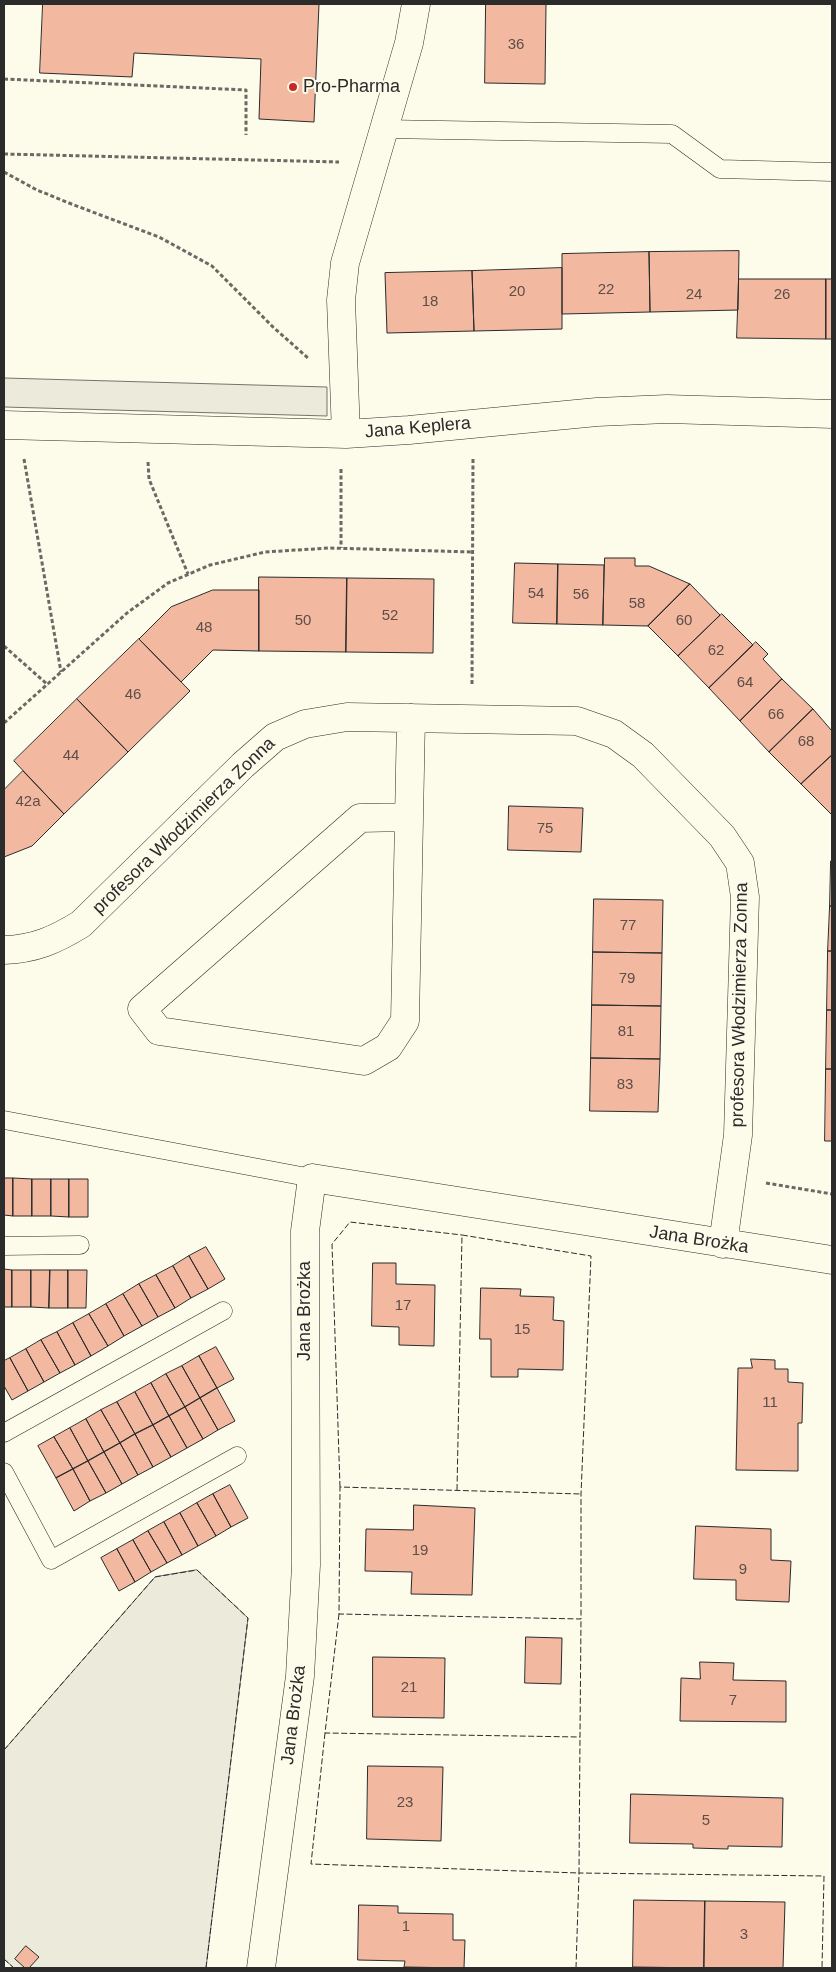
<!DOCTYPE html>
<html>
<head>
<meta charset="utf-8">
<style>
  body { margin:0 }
  #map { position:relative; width:836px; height:1972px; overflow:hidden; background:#fdfbea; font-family:Helvetica,sans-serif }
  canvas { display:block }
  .frame { position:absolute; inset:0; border:5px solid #2b2b2b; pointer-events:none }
</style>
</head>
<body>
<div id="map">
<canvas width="836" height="1972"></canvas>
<div class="frame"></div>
</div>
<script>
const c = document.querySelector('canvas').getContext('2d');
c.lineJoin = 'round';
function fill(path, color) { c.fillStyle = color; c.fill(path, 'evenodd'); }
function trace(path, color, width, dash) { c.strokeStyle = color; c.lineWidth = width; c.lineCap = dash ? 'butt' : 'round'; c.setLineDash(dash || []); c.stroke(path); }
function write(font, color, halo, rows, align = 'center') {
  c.font = font + ' Helvetica,sans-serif'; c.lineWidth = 4; c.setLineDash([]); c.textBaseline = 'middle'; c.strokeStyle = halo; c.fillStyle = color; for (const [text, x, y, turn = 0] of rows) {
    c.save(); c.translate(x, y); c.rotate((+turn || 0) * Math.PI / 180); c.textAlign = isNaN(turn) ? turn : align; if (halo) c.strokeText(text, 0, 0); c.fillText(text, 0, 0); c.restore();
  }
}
const parking = new Path2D(`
  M4,378l323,9v29l-323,-9z
  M197,1570l51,48 -42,350h-192l-10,-9v-209l151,-173z`);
const building = new Path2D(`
  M43,4h276l-5,118 -55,-3 2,-60 -127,-6 -2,24 -92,-4z
  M486,4h60l-1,80 -60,-1z
  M739,251l-1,59 -88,2 -1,-60z
  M649,252l1,60 -88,2v-60z
  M562,268v61l-88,2 -2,-60z
  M472,271l2,60 -87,2 -2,-60z
  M739,279h87v60l-89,-1z
  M826,279h6v60h-6z
  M605,558h30v8h14l41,18 -42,42 -45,-1z
  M515,563l43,1 -1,60 -44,-1z
  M558,564l46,1 -1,60 -46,-1z
  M259,577l88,1 -1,74 -87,-1z
  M347,578l87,1 -1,74 -87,-1z
  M690,584l30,31 -42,41 -30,-30z
  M213,590h46v61l-46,-1 -32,32 -42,-43 32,-32z
  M722,614l31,31 -44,43 -31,-32z
  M139,639l51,52 -62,61 -51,-53z
  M756,642l12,12 -5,5 19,20 -42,42 -31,-33z
  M782,679l31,30 -44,43 -29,-31z
  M77,699l51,53 -64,62 -50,-53z
  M813,709l19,22v24l-31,29 -32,-32z
  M832,755v60l-31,-31z
  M23,771l41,43 -32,32 -28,11v-67z
  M509,806l74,2 -2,44 -73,-2z
  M831,861h1v45h-2z
  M594,899l69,1 -1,53 -69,-1z
  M830,906h2v45h-4z
  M828,951h4v59h-5z
  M593,952l69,1 -1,53 -69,-1z
  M592,1005l69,1 -1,53 -69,-1z
  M827,1010h5v59h-6z
  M591,1058l69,1 -2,53 -68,-1z
  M826,1069h6v72h-7z
  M4,1178h9v38l-9,-1z
  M13,1178l19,1v37h-19z
  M32,1179h19v37h-19z
  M51,1179h18v38l-18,-1z
  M69,1179h19v38h-19z
  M206,1247l19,32 -17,10 -19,-33z
  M189,1256l19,33 -17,9 -18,-32z
  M373,1263h23v21l39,1 -1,61 -35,-1v-18l-27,-1z
  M173,1266l18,32 -16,10 -19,-33z
  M4,1269l8,1v37h-8z
  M12,1270h19v37h-19z
  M31,1270h19l-1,38 -18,-1z
  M50,1270h18v38h-19z
  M68,1270h19l-1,38h-18z
  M156,1275l19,33 -17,9 -19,-33z
  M139,1284l19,33 -16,9 -19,-32z
  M481,1288l40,1 -1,7 34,1 -1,23 11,1 -1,49 -45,-1v8h-27v-38h-11z
  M123,1294l19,32 -18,10 -18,-32z
  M106,1304l18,32 -16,10 -19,-32z
  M89,1314l19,32 -17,10 -18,-33z
  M73,1323l18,33 -16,9 -18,-33z
  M57,1332l18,33 -15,8 -19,-33z
  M41,1340l19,33 -16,9 -18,-33z
  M216,1347l18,32 -17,9 -18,-32z
  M26,1349l18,33 -16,9 -18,-33z
  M199,1356l18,32 -17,10 -18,-32z
  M10,1358l18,33 -16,9 -8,-14v-25z
  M751,1359l24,1v9h13v13l15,1 -1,40h-4v48l-62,-1 2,-102h14z
  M182,1366l18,32 -15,9 -19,-33z
  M166,1374l19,33 -16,9 -18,-33z
  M151,1383l18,33 -16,9 -18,-33z
  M217,1388l18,33 -17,9 -18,-32z
  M135,1392l18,33 -18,9 -18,-32z
  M200,1398l18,32 -15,9 -18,-32z
  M117,1402l18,32 -15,9 -19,-33z
  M185,1407l18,32 -16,9 -18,-32z
  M101,1410l19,33 -16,9 -18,-33z
  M169,1416l18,32 -16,9 -18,-32z
  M86,1419l18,33 -16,9 -18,-33z
  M153,1425l18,32 -18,10 -18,-33z
  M70,1428l18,33 -15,8 -19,-32z
  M135,1434l18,33 -15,8 -18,-32z
  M54,1437l19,32 -17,9 -18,-32z
  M120,1443l18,32 -16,9 -18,-32z
  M104,1452l18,32 -16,9 -18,-32z
  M88,1461l18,32 -16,8 -17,-32z
  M73,1469l17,32 -16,10 -18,-33z
  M230,1485l18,33 -17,9 -18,-33z
  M213,1494l18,33 -15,9 -19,-33z
  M197,1503l19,33 -18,10 -18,-33z
  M414,1505l61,3 -3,87 -61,-1 1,-22 -47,-1 1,-42 47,1z
  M180,1513l18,33 -16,9 -18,-33z
  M164,1522l18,33 -15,8 -19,-32z
  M696,1526l75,3v31l20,1 -2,41 -53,-2v-20l-42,-1z
  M148,1531l19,32 -16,9 -18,-32z
  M133,1540l18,32 -16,10 -18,-33z
  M117,1549l18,33 -16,9 -18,-33z
  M526,1637l36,1 -1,46 -36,-1z
  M373,1657l72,1 -1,60 -71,-1z
  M700,1662l34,1 -1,17 53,1v41l-106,-1 1,-43 19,1z
  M368,1766l75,1 -2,74 -74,-2z
  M631,1794l152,4 -1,49 -54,-1v3l-35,-1v-4l-63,-1z
  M634,1900l71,1 -1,67 -71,-1z
  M705,1901l80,1 -2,66h-79z
  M359,1905l39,1v7l55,1v26h12l-1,28 -60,-1 1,-6 -47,-1z
  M26,1946l13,11 -10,11h-4l-10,-9z`);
const path = new Path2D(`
  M4,79l242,11v45
  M4,154l335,8
  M4,172l33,18 37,15 85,32 53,29 61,61 35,31
  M24,459l37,213
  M148,462l1,17 39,95
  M341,469v79
  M4,646l44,39
  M472,684l1,-227
  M4,723l123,-110 41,-30 42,-18 55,-13 64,-4 144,4
  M766,1183l66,11`);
const service = new Path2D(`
  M384,129l288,5 48,35 112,3
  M4,1120l308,58
  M4,1246l76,-1
  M4,1433l219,-122
  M4,1472l47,88 186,-104`);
const minor = new Path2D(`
  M4,425l342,9 63,-4 188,-18 70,-3 165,5
  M346,434l-5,-134 4,-37 64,-220 7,-39
  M408,817l-48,1 -218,191 17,22 205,30 24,-14 17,-26 6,-303
  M4,950c31,-1 51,-10 77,-26l162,-159 32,-28 30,-13 42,-7 230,4 37,13 29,21 79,81 18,27 5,34 -7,238 -15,109
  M261,1968l39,-292 6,-111 -1,-334 7,-53 520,82`);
const fence = new Path2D(`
  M340,1487l-8,-243 18,-22 112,13
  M457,1490l5,-255 129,21 -10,238v125l-242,-5 1,-127 241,7
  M339,1614l-14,119 255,4 1,-118
  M325,1733l-14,131 268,9 1,-136
  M4,1750l151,-173 42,-7 51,48 -42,350
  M4,1959l10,9
  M576,1968l3,-95 245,3 -2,92`);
const markers = [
  [293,87,5,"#c62828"]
];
const numberNames = [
  ["36",516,45],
  ["22",606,290],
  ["20",517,292],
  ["24",694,295],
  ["26",782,295],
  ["18",430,302],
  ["54",536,594],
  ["56",581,595],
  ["58",637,604],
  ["52",390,616],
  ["50",303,621],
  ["60",684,621],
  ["48",204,628],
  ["62",716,651],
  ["64",745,683],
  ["46",133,695],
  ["66",776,715],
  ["68",806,742],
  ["44",71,756],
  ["42a",28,802],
  ["75",545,829],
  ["77",628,926],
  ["79",627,979],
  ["81",626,1032],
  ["83",625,1085],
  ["17",403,1306],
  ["15",522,1330],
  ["11",770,1403],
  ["19",420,1551],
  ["9",743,1570],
  ["21",409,1688],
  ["7",733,1701],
  ["23",405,1803],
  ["5",706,1821],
  ["1",406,1927],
  ["3",744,1935]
];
const poiNames = [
  ["Pro-Pharma",303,87]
];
const streetNames = [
  ["Jana Keplera",418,428,-5],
  ["profesora Włodzimierza Zonna",184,826,-44],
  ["profesora Włodzimierza Zonna",740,1005,-89],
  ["Jana Brożka",699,1240,9],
  ["Jana Brożka",305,1311,-90],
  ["Jana Brożka",294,1715,-83]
];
fill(parking, '#eceadb');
trace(parking, '#74746e', 1);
fill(building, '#f2b8a0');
trace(building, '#2b2b2b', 1);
trace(service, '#2b2b2b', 19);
trace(minor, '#2b2b2b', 29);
trace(path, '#6a6964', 3, [4, 2.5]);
trace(service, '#fdfbea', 18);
trace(minor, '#fdfbea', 28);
trace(fence, '#2b2b2b', 1, [6, 2.5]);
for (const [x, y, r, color] of markers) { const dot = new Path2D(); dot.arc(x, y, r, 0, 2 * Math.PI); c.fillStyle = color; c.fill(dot); trace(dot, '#fdfbea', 2); }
write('15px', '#5d4e48', null, numberNames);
write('18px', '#2b2b2b', '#fdfbea', poiNames, 'left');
write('18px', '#2b2b2b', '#fdfbea', streetNames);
</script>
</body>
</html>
